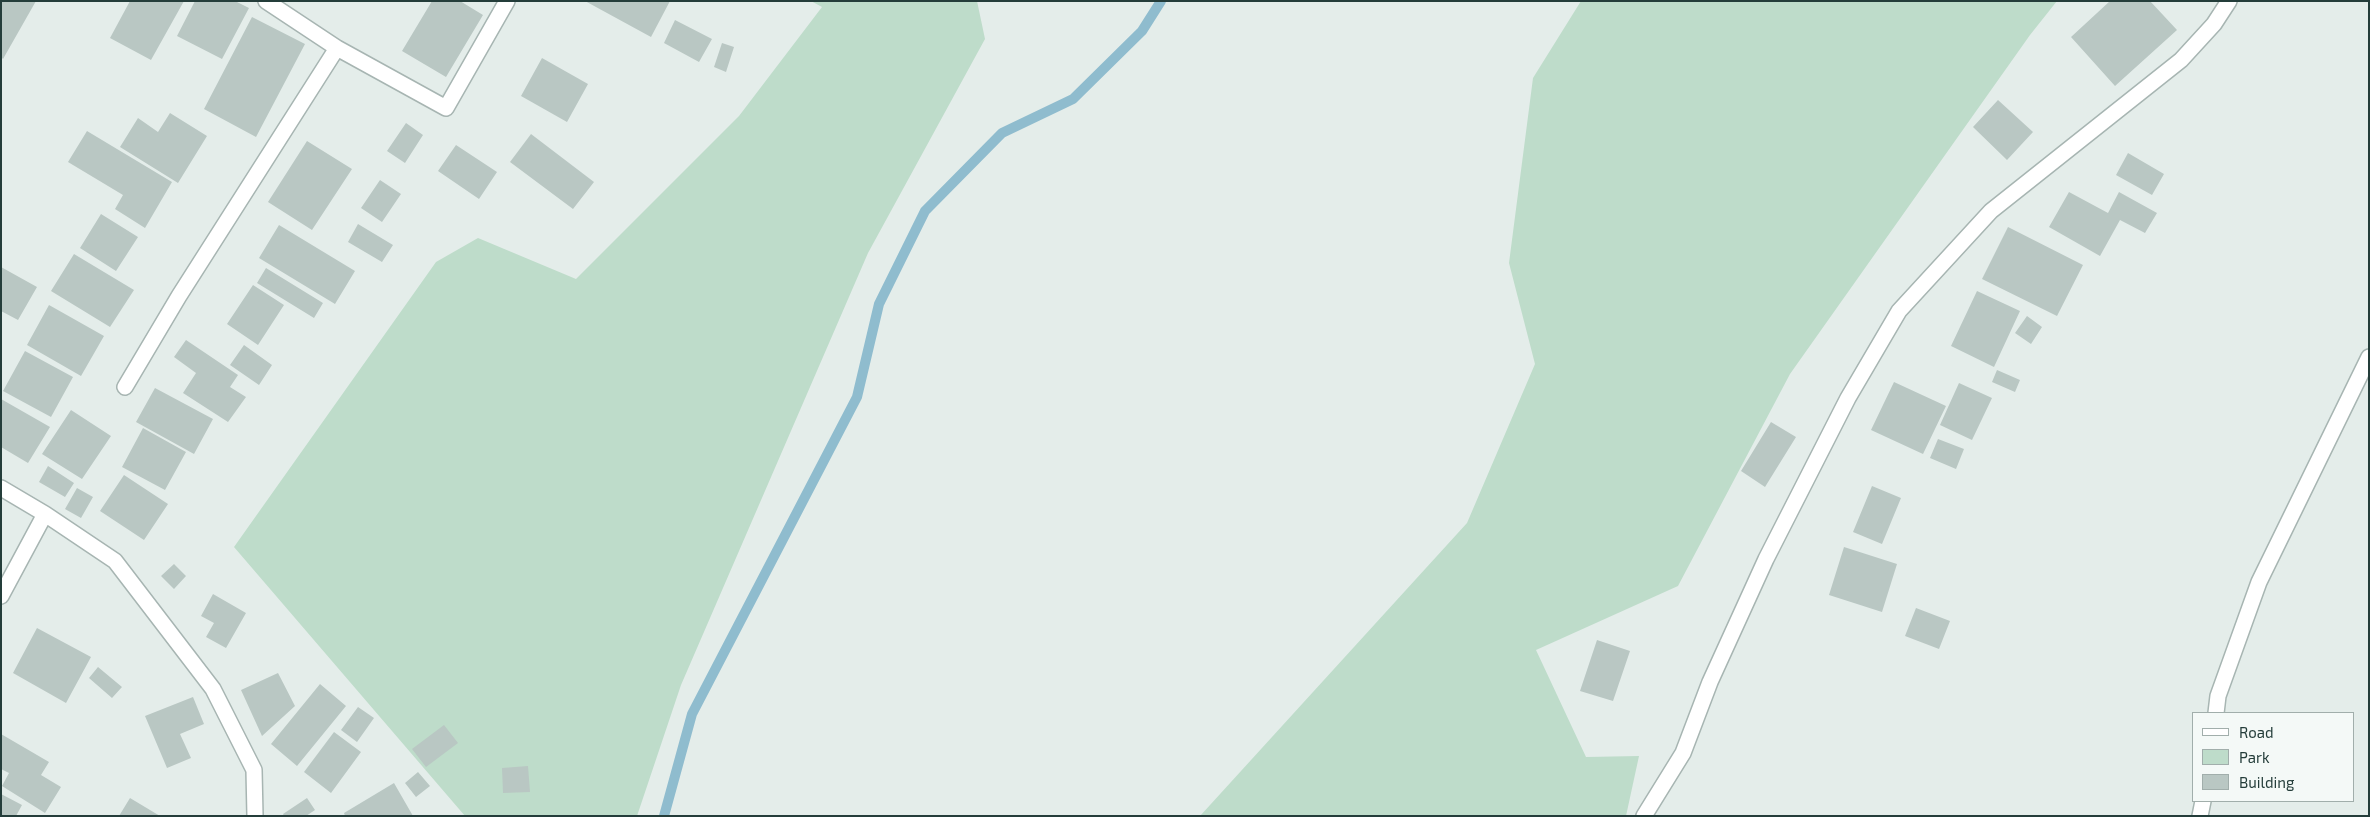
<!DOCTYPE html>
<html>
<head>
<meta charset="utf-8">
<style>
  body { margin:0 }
  #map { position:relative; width:2370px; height:817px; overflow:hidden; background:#e4edea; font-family:"Exo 2",sans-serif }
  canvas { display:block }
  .frame { position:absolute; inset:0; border:2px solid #243d3a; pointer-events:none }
  .legend { position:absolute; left:2192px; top:712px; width:162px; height:90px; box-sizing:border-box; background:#f4f9f7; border:1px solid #a1aeab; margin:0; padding:6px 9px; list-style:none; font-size:15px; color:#243d3a }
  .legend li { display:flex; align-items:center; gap:10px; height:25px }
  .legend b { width:25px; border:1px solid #a1aeab }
</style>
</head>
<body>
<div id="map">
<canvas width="2370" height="817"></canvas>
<div class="frame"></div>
<ul class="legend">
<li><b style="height:6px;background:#fff"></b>Road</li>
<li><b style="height:14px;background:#bedcca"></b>Park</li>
<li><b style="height:14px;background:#b9c7c3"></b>Building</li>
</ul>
</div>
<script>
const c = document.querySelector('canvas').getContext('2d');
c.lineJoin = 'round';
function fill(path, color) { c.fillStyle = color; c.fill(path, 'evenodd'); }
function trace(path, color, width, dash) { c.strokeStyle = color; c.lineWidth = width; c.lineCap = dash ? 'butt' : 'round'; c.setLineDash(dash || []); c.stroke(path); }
const green = new Path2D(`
  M811,1h166l8,38 -117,214 -187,432 -44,131h-172l-231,-269 202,-285 42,-24 98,41 163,-163 83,-109z
  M1581,1h476l-27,34 -240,339 -112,212 -142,64 50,107 53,-1 -13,60h-426l267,-293 68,-159 -26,-101 24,-185z`);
const stream = new Path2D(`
  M664,816l28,-102 165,-317 22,-93 46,-93 77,-78 71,-34 69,-68 19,-30`);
const building = new Path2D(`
  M1,1h35l-33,58 -2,-2z
  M130,1h54l-33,59 -41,-22z
  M195,1h40l14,7 -27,51 -45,-23z
  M432,1h28l23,14 -37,62 -44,-26z
  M585,1h85l-19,36z
  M2110,1h40l27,29 -62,56 -44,-49z
  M252,17l53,27 -49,93 -52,-28z
  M675,20l37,19 -13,23 -35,-19z
  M722,43l12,4 -8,25 -12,-5z
  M542,58l46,26 -21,38 -46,-26z
  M1998,100l35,32 -26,28 -34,-33z
  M170,113l37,23 -29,47 -58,-36 18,-29 20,14z
  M406,123l17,12 -18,28 -18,-12z
  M87,131l85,51 -27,46 -30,-19 8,-14 -55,-33z
  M531,134l63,48 -21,27 -63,-47z
  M307,141l45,28 -40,61 -44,-28z
  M456,145l41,27 -18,27 -41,-28z
  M2128,153l36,21 -12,21 -36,-20z
  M380,180l21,14 -19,28 -21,-14z
  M2069,192l39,21 11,-21 38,21 -12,20 -25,-13 -20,36 -51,-29z
  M101,214l37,23 -22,34 -36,-23z
  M358,224l35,21 -11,17 -34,-20z
  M279,225l76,46 -20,33 -76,-46z
  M2008,227l75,38 -26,51 -75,-37z
  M74,254l60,36 -24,37 -59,-36z
  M1,267l36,20 -19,33 -17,-9z
  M266,268l57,35 -9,15 -57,-35z
  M253,285l31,20 -26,40 -31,-21z
  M1977,291l43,20 -26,56 -43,-21z
  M49,305l55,31 -23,40 -54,-31z
  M2027,316l15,11 -11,17 -16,-11z
  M186,340l52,35 -8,12 16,10 -18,25 -45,-29 13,-20 -22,-16z
  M244,345l28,20 -13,20 -29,-20z
  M25,351l48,26 -22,40 -48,-26z
  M1997,370l23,10 -5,12 -23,-10z
  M1894,382l52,24 -23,48 -52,-24z
  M1959,383l33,15 -20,42 -32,-15z
  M155,388l58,31 -19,35 -58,-32z
  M1,399l49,28 -22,36 -27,-16z
  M71,410l40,26 -29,43 -40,-25z
  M1771,422l25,15 -31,50 -24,-16z
  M143,428l43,24 -21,38 -43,-23z
  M1938,439l26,10 -8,20 -26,-11z
  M48,466l26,17 -9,14 -26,-15z
  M124,475l44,29 -24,36 -44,-29z
  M1872,486l29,12 -19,46 -29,-12z
  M77,488l16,9 -12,21 -16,-9z
  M1844,547l53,17 -15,48 -53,-17z
  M174,564l12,12 -12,13 -13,-13z
  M213,594l33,19 -20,35 -20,-11 8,-14 -13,-7z
  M1916,608l34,13 -11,28 -34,-13z
  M37,628l54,29 -25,46 -53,-30z
  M1597,640l33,11 -17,50 -33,-10z
  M98,667l24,20 -10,11 -23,-20z
  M278,673l17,33 -33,30 -21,-46z
  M320,684l26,22 -49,60 -26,-22z
  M193,697l11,27 -24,10 11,24 -24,10 -22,-52z
  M358,707l16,11 -17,24 -16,-12z
  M444,725l14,18 -32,24 -14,-18z
  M334,732l27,20 -30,41 -27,-21z
  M1,734l48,28 -8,13 20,12 -16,26 -43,-27 7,-13 -8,-4z
  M528,766l2,26 -27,1 -1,-25z
  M418,772l12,14 -14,11 -11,-14z
  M394,783l19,33h-68l-1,-3z
  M1,794l21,11 -6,11h-15z
  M130,798l30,18h-41z
  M307,798l8,12 -9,6h-22l-1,-2z`);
const minor = new Path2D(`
  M337,48l109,60 61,-107
  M125,387l54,-91 158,-248 -71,-47
  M1,488l44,26 70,47 98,128 41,81 1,46
  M1,596l44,-82
  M2216,713l2,-17 41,-114 110,-225
  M1644,816l39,-63 27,-71 56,-123 82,-161 51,-87 92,-100 190,-151 33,-36 15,-23
  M2200,816l3,-15`);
fill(green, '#bedcca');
trace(stream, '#8fbcce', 10);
fill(building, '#b9c7c3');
trace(minor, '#a7b5b2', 18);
trace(minor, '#fff', 15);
</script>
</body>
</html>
